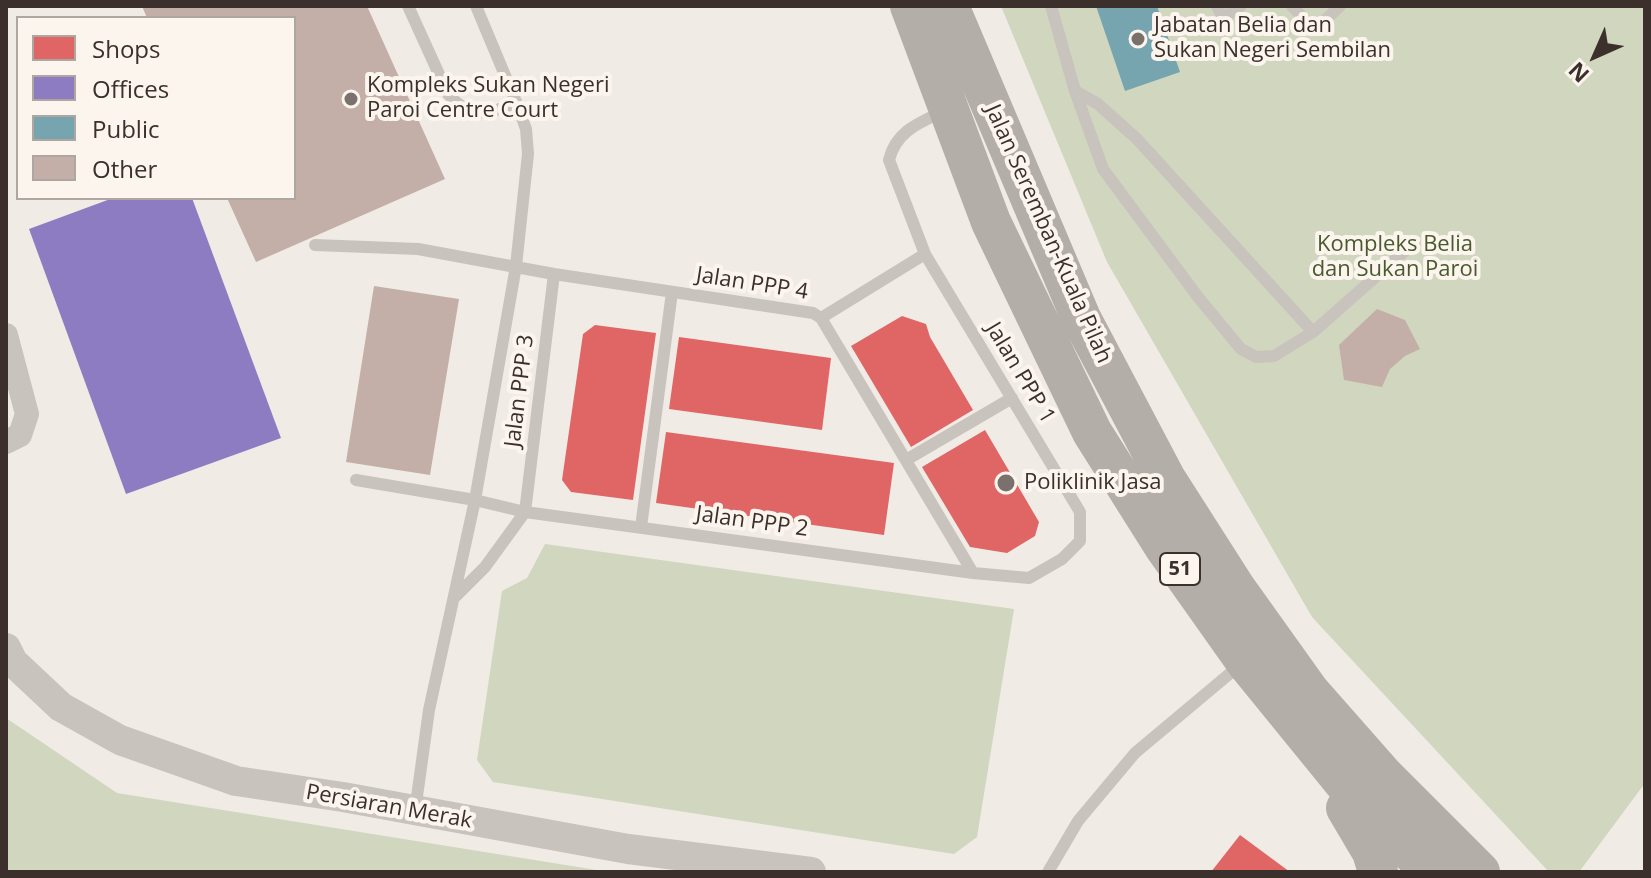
<!DOCTYPE html>
<html>
<head>
<meta charset="utf-8">
<style>
  body { margin:0 }
  #map { position:relative; width:1651px; height:878px; overflow:hidden; background:#f0ebe5; font-family:"Open Sans",sans-serif }
  canvas { display:block }
  .frame { position:absolute; inset:0; border:8px solid #3b302b; pointer-events:none }
  .legend { position:absolute; left:16px; top:16px; width:280px; height:184px; box-sizing:border-box; background:#fbf5ee; border:2px solid #aea6a0; margin:0; padding:10px 14px; list-style:none; font-size:24px; color:#3b302b }
  .legend li { display:flex; align-items:center; gap:16px; height:40px }
  .legend b { width:40px; border:2px solid #aea6a0 }
  .north { position:absolute; left:1555px; top:16px; width:80px; height:80px; -webkit-text-stroke:6px #fbf5ee; paint-order:stroke; rotate:225deg; font-size:22px; font-weight:700; line-height:32px; text-align:center; color:#3b302b }
  .north::after { content:''; display:block; margin:auto; width:28px; height:36px; background:#3b302b; clip-path:polygon(50% 0,100% 100%,50% 72%,0 100%) }
</style>
</head>
<body>
<div id="map">
<canvas width="1651" height="878"></canvas>
<div class="frame"></div>
<ul class="legend">
<li><b style="height:22px;background:#e06666"></b>Shops</li>
<li><b style="height:22px;background:#8e7cc3"></b>Offices</li>
<li><b style="height:22px;background:#76a5af"></b>Public</li>
<li><b style="height:22px;background:#c3afa7"></b>Other</li>
</ul>
<div class="north">N</div>
</div>
<script>
const c = document.querySelector('canvas').getContext('2d');
c.lineJoin = 'round';
function fill(path, color) { c.fillStyle = color; c.fill(path, 'evenodd'); }
function trace(path, color, width, dash) { c.strokeStyle = color; c.lineWidth = width; c.lineCap = dash ? 'butt' : 'round'; c.setLineDash(dash || []); c.stroke(path); }
function write(font, color, halo, rows, align = 'center') {
  c.font = font + ' "Open Sans",sans-serif'; c.lineWidth = 8; c.setLineDash([]); c.textBaseline = 'middle'; c.strokeStyle = halo; c.fillStyle = color; for (const [text, x, y, turn = 0] of rows) {
    c.save(); c.translate(x, y); c.rotate((+turn || 0) * Math.PI / 180); c.textAlign = isNaN(turn) ? turn : align; if (halo) c.strokeText(text, 0, 0); c.fillText(text, 0, 0); c.restore();
  }
}
const green = new Path2D(`
  M1001,6h644v777l-66,89h-30l-237,-255 -205,-355z
  M545,544l469,65 -37,228 -23,17 -461,-72 -16,-22 25,-169 25,-13z
  M6,718l111,75 492,79h-603z`);
const shops = new Path2D(`
  M902,316l24,8 4,13 43,73 -62,37 -60,-101z
  M595,325l61,8 -23,167 -62,-8 -9,-12 21,-146z
  M679,337l152,21 -9,72 -153,-21z
  M985,430l54,92 -4,14 -28,17 -37,-6 -48,-80z
  M666,432l228,31 -10,72 -228,-32z
  M1240,835l50,37h-79z`);
const offices = new Path2D(`
  M113,198h79l89,240 -155,56 -97,-265z`);
const public = new Path2D(`
  M1096,6h61l23,66 -55,19z`);
const building = new Path2D(`
  M142,6h225l78,173 -189,83 -29,-64h67v-180h-147z
  M374,286l85,13 -29,176 -84,-13z
  M1377,309l28,11 15,29 -15,7 -15,13 -8,18 -38,-7 -5,-35z`);
const service = new Path2D(`
  M408,6l40,88c24,27 38,19 69,10
  M1051,6l24,85 28,78 95,128 43,52 15,8 18,-1 39,-24 101,-89
  M1217,6l6,12 18,-12
  M1292,6l15,16 13,3 20,-19
  M1075,91l23,13 39,35 176,193
  M315,245l103,4 136,25 259,39 8,5 104,-64
  M821,318l152,255
  M906,460l106,-62
  M356,480l119,20 50,12 448,61 56,5 33,-19 18,-18v-29l-155,-258 -36,-94c7,-29 30,-37 55,-49
  M641,527l31,-235
  M456,596l29,-29 40,-55 29,-238
  M415,811l14,-101 46,-210 41,-234 12,-112 -2,-25 -9,-25 -41,-98
  M1048,872l30,-51 57,-68 105,-88`);
const minor = new Path2D(`
  M6,335l21,79 -7,21 -14,7`);
const tertiary = new Path2D(`
  M6,648l7,14 48,45 59,33 116,41 107,16 285,52 183,23`);
const trunk = new Path2D(`
  M910,6l81,216 101,210 73,116 80,113 114,140 72,71
  M949,6l132,312 85,161 69,108 75,105 74,84 96,96
  M1346,808l26,44 6,20`);
const markers = [
  [1138,39,8,"#7a716c"],
  [351,99,8,"#7a716c"],
  [1006,483,10,"#7a716c"]
];
const shields = [
  [1180,569,40]
];
const shieldNames = [
  ["51",1180,569]
];
const poiNames = [
  ["Jabatan Belia dan",1154,26],
  ["Sukan Negeri Sembilan",1154,51],
  ["Kompleks Sukan Negeri",367,86],
  ["Paroi Centre Court",367,111],
  ["Poliklinik Jasa",1024,483]
];
const streetNames = [
  ["Jalan Seremban-Kuala Pilah",1048,234,66],
  ["Jalan PPP 4",752,284,9],
  ["Jalan PPP 1",1020,373,59],
  ["Jalan PPP 3",520,391,-83],
  ["Jalan PPP 2",752,522,8],
  ["Persiaran Merak",389,807,10]
];
const parkNames = [
  ["Kompleks Belia",1395,245],
  ["dan Sukan Paroi",1395,270]
];
fill(green, '#d1d6bf');
fill(shops, '#e06666');
fill(offices, '#8e7cc3');
fill(public, '#76a5af');
fill(building, '#c3afa7');
trace(service, '#c9c3be', 12);
trace(minor, '#c9c3be', 24);
trace(tertiary, '#c9c3be', 30);
trace(trunk, '#b4aea8', 40);
for (const [x, y, r, color] of markers) { const dot = new Path2D(); dot.arc(x, y, r, 0, 2 * Math.PI); c.fillStyle = color; c.fill(dot); trace(dot, '#fbf5ee', 3); }
for (const [x, y, w] of shields) { const box = new Path2D(); box.roundRect(x - w / 2, y - 16, w, 32, 6); c.fillStyle = '#fbf5ee'; c.fill(box); trace(box, '#3b302b', 2); }
write('bold 20px', '#3b302b', null, shieldNames);
write('22px', '#3b302b', '#fbf5ee', poiNames, 'left');
write('22px', '#3b302b', '#fbf5ee', streetNames);
write('22px', '#4a5a2e', '#fbf5ee', parkNames);
</script>
</body>
</html>
